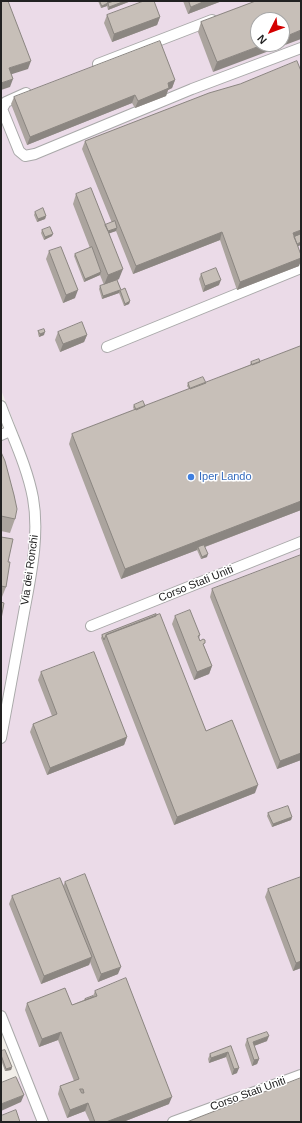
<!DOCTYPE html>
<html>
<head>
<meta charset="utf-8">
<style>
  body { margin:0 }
  #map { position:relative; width:302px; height:1123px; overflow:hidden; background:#f2efe9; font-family:Helvetica,sans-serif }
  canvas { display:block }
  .frame { position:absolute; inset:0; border:2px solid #222; pointer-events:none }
  .north { position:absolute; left:250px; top:12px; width:40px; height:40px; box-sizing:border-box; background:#fff; border:1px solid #a7a7a7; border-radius:50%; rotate:228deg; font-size:11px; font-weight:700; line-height:16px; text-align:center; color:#222 }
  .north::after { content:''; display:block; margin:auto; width:14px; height:18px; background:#d40000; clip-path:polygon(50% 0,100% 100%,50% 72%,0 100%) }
</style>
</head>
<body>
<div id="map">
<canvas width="302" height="1123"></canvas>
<div class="frame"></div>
<div class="north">N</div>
</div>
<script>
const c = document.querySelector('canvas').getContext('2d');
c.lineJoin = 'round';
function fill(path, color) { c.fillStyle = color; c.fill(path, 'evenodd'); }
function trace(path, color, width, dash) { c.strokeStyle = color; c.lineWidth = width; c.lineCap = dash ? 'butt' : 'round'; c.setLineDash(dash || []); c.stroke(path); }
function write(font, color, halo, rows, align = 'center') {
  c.font = font + ' Helvetica,sans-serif'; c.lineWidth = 3; c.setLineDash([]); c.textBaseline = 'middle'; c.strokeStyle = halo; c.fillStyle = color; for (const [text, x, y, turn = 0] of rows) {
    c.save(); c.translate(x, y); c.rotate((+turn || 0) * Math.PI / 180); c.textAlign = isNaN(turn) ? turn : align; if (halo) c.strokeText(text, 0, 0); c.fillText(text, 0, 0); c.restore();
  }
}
const industrial = new Path2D(`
  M1,1h300v1121h-300v-38l19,-7 -19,-49v-587l18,-6 -18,-45zM258,20h24v24h-24z`);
const minor = new Path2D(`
  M98,64l114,-44
  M26,93l-20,9 -4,7 17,42 6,5 10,-2 157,-65 109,-41
  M107,347l194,-79
  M1,406c11,30 26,60 32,92 7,39 -3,81 -10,120 -7,40 -15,80 -22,120
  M1,435l9,-4
  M91,626l210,-84
  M1,1016l42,106
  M173,1122l128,-47`);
const wall = new Path2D(`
  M98,1h33l-23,9 -1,-4 -6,2z
  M183,1h39l-34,13z
  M256,1l-43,71 -15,-40 3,-10z
  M107,15l53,2 -3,8 -45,17 -8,-19z
  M175,80l-3,8 -4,2 -2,6 -31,12 -3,-5 -105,42 -16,-41 3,-7z
  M85,141l213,105 1,20 -62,24 -17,-50 -87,34 -17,-43 -7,2 10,46 -2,1 4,10 9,11 -1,3 -5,2 -5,-13 -17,6 -3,-10 1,-3 4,-1 -4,-10 -16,7 -10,-26 1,-2 15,-6 -17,-44 3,-10 29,31 7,-2 -30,-74z
  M35,212l11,4 -1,3 -8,3 -3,-7z
  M42,230l10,6 -8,4 -3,-7z
  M49,251l26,47 -12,5 -17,-44z
  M201,274l18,11 -16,7 -4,-13z
  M38,331l6,4 -5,2 -1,-3z
  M58,332l29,3 -3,7 -24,10 -5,-12z
  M301,346v164l-96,37 2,10 -6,2 -4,-9 -76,29 -52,-135 3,-10 62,-24 -1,-3 1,-2 11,1 44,-17 -2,-3 1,-3h18l44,-18 1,-3h9z
  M1,452l14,67 -5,14 -9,-2z
  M1,537l7,25 -2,25 -4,10h-1z
  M212,589l89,171 -24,9 -67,-172z
  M156,614l50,117 49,62 -81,32 -73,-187 1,-3z
  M175,616l25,19 -1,4 5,7 8,20 -3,8 -15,6 -22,-56z
  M41,672l86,65 -3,8 -77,30 -17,-43 3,-8 19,-8 -14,-36z
  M268,813l24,4 -1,3 -19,7 -5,-11z
  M65,882l53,92 -20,8 -8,-20 -1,3 -48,19 -32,-80 3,-8 51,-10z
  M268,889l33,79 -8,3 -28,-74z
  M95,991l74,113 -46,18h-33l-5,-11 -18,7 -9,-24 2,-8 14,-5 -16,-41 -19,7 -14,-37 2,-7 45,2 21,-9z
  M247,1039l20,2 -13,5 5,13 -2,5 -5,2 -7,-21z
  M231,1046l6,27 -5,2 -6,-18 -17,6 -1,-4 2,-5z
  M1,1051l11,16 -1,3 -6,1 -4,-11z`);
const shadedWall = new Path2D(`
  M109,1h11l-12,2 -1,3 -6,2 1,-2 6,-3z
  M125,1h6l-23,9 1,-3z
  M205,1h17l-34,13 3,-7z
  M160,17l-3,8 -45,17 2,-8z
  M301,30v9l-88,33 4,-10 48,-18h17v-6z
  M31,61l-3,8 -22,7 3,-8z
  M13,79l-3,8 -9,3v-7z
  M175,80l-3,8 -4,2 -2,6 -31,12 3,-7 30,-18z
  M135,95l-3,8 -105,42 3,-8z
  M46,216l-1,3 -8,3 1,-3z
  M117,228l-1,3 -14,5 1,-3z
  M301,230v6l-8,4v-7z
  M222,232l-2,8 -87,34 3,-8z
  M53,234l-1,2 -8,4 1,-3z
  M301,242v3l-7,3 1,-3z
  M301,258v3l-2,5 -62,24 3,-8z
  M123,269l-4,10 -15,6 4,-10z
  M101,272l-1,3 -16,7 1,-3z
  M221,280l-2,5 -16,7 2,-6z
  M78,290l-3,8 -12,5 3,-8z
  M120,290l-1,3 -17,6 1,-3z
  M130,301l-1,3 -5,2 1,-2z
  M45,332l-1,3 -5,2 1,-3z
  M87,335l-3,7 -24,10 3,-8z
  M301,501v9l-102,39 -1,-2 -1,3 -76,29 4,-10z
  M208,554l-1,3 -6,2 1,-2z
  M212,666l-3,8 -15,6 3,-8z
  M127,737l-3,8 -77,30 3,-7z
  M301,753v7l-24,9 3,-8z
  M258,785l-3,8 -81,32 3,-8z
  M292,817l-1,3 -19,7 1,-3z
  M92,957l-3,8 -48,19 3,-8z
  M301,961v7l-8,3 3,-8z
  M121,967l-3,7 -20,8 3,-8z
  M61,1032l-3,8 -19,7 3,-8z
  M269,1036l-2,5 -16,6 2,-5z
  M228,1052l-2,5 -17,6 2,-5z
  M259,1059l-2,5 -5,2 2,-6z
  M12,1067l-1,3 -6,1 1,-2z
  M239,1068l-2,5 -5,2 2,-6z
  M24,1095l-3,7 -20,9v-7z
  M172,1097l-3,7 -46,18h-17z
  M88,1103l-3,8 -18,7 3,-8z`);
const building = new Path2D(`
  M1,1h7l23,60 -22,7 4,11 -12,4z
  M100,1h7l1,2 6,-2h11l-16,6 -1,-4 -6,3z
  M144,1h10l6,16 -46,17 -7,-19z
  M189,1h16l-14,6z
  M256,1h45v29l-19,8v-18h-24v24h7l-48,18 -16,-40z
  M160,41l15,39 -7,3 1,5 -31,13 -3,-6 -105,42 -16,-40z
  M297,61l4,10v159l-8,3 8,22v3l-61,24 -18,-50 -86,34 -51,-125 124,-48 31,-9z
  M91,188l32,81 -15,6 -32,-81z
  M43,208l3,8 -8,3 -3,-7z
  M115,221l2,7 -9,3 -3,-6z
  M50,227l3,7 -8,3 -3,-7z
  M301,234v8l-4,2 -3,-7z
  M61,247l17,43 -12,5 -17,-44z
  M92,247l9,25 -16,7 -10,-25z
  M216,268l5,12 -16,6 -4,-12z
  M117,280l4,10 4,-2 5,13 -5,3 -5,-14 -17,6 -3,-10z
  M82,322l5,13 -24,9 -5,-12z
  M44,329l1,3 -5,2 -2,-3z
  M301,346v155l-176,68 -53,-135z
  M259,359l1,3 -8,3 -1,-3z
  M203,377l3,6 -16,6 -2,-6z
  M143,401l2,5 -9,4 -2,-5z
  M1,452l4,9 9,34 3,14 -2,10 -14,-3z
  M1,537l12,2 -5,23h2l-4,25 -5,-1z
  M204,545l4,9 -6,3 -4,-10z
  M301,555v198l-21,8 -68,-172z
  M1,602l3,1 -3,16z
  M190,610l10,25 -2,1 2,5 3,-2 2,1v3l-2,1 9,22 -15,6 -22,-56z
  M156,614v2l-50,19 -2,5 -2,-5z
  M160,614l46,117 26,-11 26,65 -81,32 -71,-182z
  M94,652l33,85 -77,31 -17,-44 24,-10 -16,-42z
  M288,806l4,11 -19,7 -5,-11z
  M85,874l36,93 -20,7 -36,-92z
  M301,877v84l-5,2 -28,-74z
  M60,878l32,79 -48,19 -32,-80z
  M126,978l46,119 -66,25h-11l-7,-19 -18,7 -10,-24 19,-7 -18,-47 -19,7 -15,-36 38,-15 7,17 25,-9 -2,-5zM80,1089h3l1,4h-2z
  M93,996v1l-8,3v-1z
  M267,1032l2,4 -16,6 6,17 -5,1 -7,-21z
  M231,1046l8,22 -5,1 -6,-17 -17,6 -1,-4z
  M5,1050l7,17 -6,2 -5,-14v-4z
  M16,1077l8,18 -23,9v-21z
  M301,1078v44h-114z
  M16,1110l4,12h-19v-6z`);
const markers = [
  [191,477,4,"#3f7fe0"]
];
const shopNames = [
  ["Iper Lando",199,477]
];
const streetNames = [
  ["Via dei Ronchi",30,570,-82],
  ["Corso Stati Uniti",196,584,-22],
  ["Corso Stati Uniti",248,1094,-20]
];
fill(industrial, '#ebdbe8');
trace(minor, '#a9a9a9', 12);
trace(minor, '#fff', 10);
fill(wall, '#aba49e');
fill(shadedWall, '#8b8681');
fill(building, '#c7bfb8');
trace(building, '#8b8681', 1);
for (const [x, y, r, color] of markers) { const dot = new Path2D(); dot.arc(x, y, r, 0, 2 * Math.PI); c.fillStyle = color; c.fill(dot); trace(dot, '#fff', 1.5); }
write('11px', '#366cbe', '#fff', shopNames, 'left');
write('11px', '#222', '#fff', streetNames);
</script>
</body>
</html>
